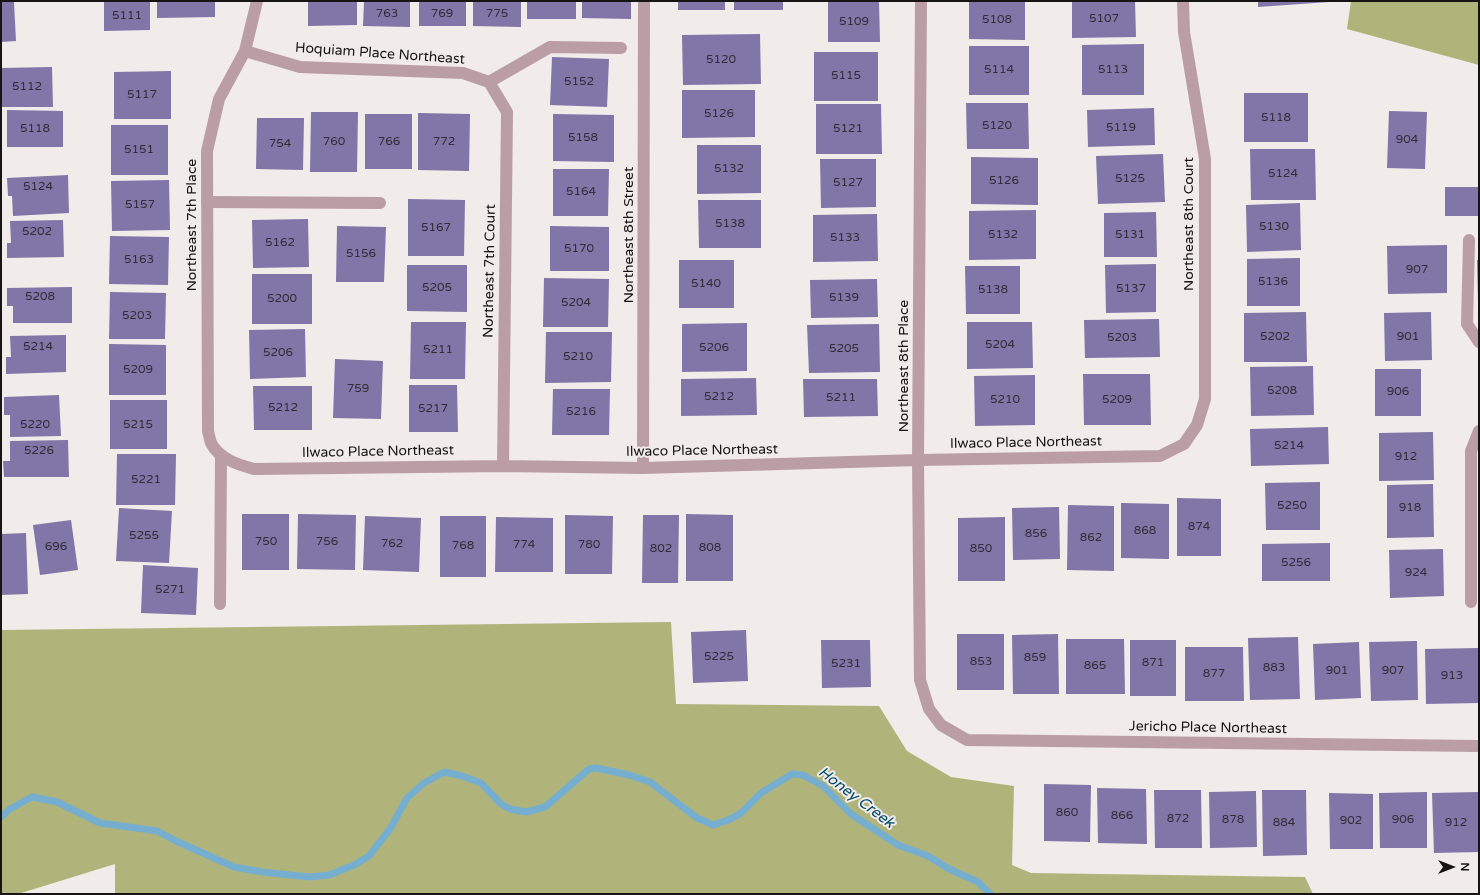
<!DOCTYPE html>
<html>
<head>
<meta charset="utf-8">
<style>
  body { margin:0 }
  #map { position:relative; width:1480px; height:895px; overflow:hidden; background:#f1ebe9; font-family:"Varela Round",sans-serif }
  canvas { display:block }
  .frame { position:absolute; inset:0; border:2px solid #171514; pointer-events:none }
  .north { position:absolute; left:1432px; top:847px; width:40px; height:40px; -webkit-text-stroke:3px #f1ebe9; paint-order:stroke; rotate:90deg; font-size:11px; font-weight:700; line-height:16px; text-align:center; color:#171514 }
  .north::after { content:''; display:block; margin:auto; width:14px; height:18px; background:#171514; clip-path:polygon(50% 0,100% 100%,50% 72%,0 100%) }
</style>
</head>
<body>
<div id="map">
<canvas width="1480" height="895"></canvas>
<div class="frame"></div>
<div class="north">N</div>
</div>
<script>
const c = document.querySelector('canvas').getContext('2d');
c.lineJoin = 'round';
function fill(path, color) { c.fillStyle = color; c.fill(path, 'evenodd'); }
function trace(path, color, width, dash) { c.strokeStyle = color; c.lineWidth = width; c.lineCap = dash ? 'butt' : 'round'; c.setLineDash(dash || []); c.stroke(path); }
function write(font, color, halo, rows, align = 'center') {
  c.font = font + ' "Varela Round",sans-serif'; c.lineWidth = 4; c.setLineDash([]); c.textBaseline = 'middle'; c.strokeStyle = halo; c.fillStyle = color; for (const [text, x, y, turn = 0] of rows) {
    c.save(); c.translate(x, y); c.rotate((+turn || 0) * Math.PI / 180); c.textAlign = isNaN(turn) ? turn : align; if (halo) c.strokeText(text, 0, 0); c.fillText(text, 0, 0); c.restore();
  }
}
const forest = new Path2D(`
  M1351,1h128v64l-132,-36z
  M671,622l5,82 203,2 28,45 44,26 63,9 -2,79 19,8 274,4 8,17h-1198v-30l-97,30h-17v-264z`);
const stream = new Path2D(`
  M1,817l9,-8 22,-12 25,5 43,21 57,8 19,10 58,26 28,5 47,5 20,-2 25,-10 15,-9 21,-27 17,-31 17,-15 20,-11 18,4 19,7 20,21 9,5 16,3 19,-5 44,-38 7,-1 33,7 21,7 47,36 16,7 15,-5 12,-6 21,-21 31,-19 11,1 20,11 28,28 47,31 30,11 21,13 29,13 12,12`);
const building = new Path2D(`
  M104,1h46v29l-46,1z
  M157,1h58v16l-58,1z
  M308,1h49v24l-49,1z
  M364,1h46v26l-47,-1z
  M419,1h47v25h-47z
  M473,1h48v26l-48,-1z
  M527,1h49v18h-49z
  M582,1h49v18l-49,-1z
  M678,1h47v9h-47z
  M734,1h49v9h-49z
  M828,1h51l1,41h-52z
  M969,1h56v39l-56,-1z
  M1072,1h63l1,36 -64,1z
  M1258,1h71v1l-71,5z
  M1,2h13l2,39 -15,1z
  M760,34l1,50 -78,1 -1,-50z
  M1144,44v51h-62v-50z
  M969,46h60v49h-60z
  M814,52h64v49h-64z
  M552,57l57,2 -2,48 -57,-2z
  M52,67l1,40h-52v-39z
  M171,71v48h-57v-47z
  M682,90h73v47l-73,1z
  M1244,93h64v49h-64z
  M966,103h62l1,46h-62z
  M816,104h65l1,50h-66z
  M1154,108l1,37 -67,2 -1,-37z
  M7,110l56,1v36h-56z
  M1389,111l38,1 -2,57 -38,-1z
  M311,112h47l-1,60h-47z
  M418,113l52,1 -1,57 -51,-1z
  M365,114h47v55h-47z
  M553,114l61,1v47l-61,-1z
  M257,118h47l-1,52 -47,-1z
  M111,125h57v50h-57z
  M697,145h64v48l-64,1z
  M1250,149h65l1,51h-65z
  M1163,154l2,48 -67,2 -2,-48z
  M971,157l67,1v47l-67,-1z
  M820,159h56v48l-55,1z
  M553,169h56l-1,47h-55z
  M68,175l1,38 -56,3 -1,-20h-4l-1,-18z
  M169,180l1,50 -58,1 -1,-50z
  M1445,187h34v29h-34z
  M408,199l57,1 -1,56h-56z
  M698,200h63v48h-62z
  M1300,203l1,47 -54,2 -1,-47z
  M1036,210v49l-67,1v-49z
  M1156,212l1,45h-53v-44z
  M877,214l1,47 -65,1v-47z
  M308,219l1,48 -56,1 -1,-48z
  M63,220l1,37 -57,1v-15h4l-1,-22z
  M337,226l49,1 -2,55h-48z
  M550,226l59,1v44h-59z
  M110,236l59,1 -1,48 -59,-1z
  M1447,245v48l-59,1 -1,-48z
  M1300,258v48h-53v-47z
  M679,260h55v48h-55z
  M1477,260h2v41h-1z
  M1156,264v48l-50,1 -1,-48z
  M407,265h60v47l-60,-1z
  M965,266h55v48h-54z
  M252,274h60v50h-60z
  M544,278l65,1 -1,48h-65z
  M877,279l1,38 -67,1 -1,-38z
  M72,287v36h-59v-17h-6v-18z
  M110,292l56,1 -1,46h-56z
  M1306,312l1,50h-63v-49z
  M1431,312l1,48 -47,1 -1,-48z
  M1159,319l1,38 -75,1 -1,-38z
  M411,322h55l-1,57h-55z
  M967,322h65l1,46 -66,1z
  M747,323v48l-65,1v-48z
  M879,324l1,48 -71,1 -2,-48z
  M305,329l1,48 -56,2 -1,-49z
  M546,332h66l-1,50 -66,1z
  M66,335v37l-60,2v-17h5l-1,-21z
  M109,344l57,1v50h-57z
  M335,359l48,2 -2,58 -48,-1z
  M1313,366l1,49 -63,1 -1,-49z
  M1375,369h46v47h-46z
  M1083,374h67l1,51h-67z
  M1035,375v50l-60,1 -1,-50z
  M756,378l1,37 -76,1v-37z
  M803,379h74l1,37 -74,1z
  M409,385h48l1,47h-49z
  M253,386h59v44h-58z
  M553,389h57l-1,46h-57z
  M59,395l2,41 -51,1v-22h-6v-18z
  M110,400h57v49h-57z
  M1328,427l1,37 -78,2 -1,-37z
  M1433,432l1,48 -55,1v-48z
  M68,440l1,37h-65l-1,-16h7v-20z
  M117,454h59l-1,51h-59z
  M1320,482v48h-54l-1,-47z
  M1433,484l1,53 -47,1v-53z
  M1177,498l44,1v57h-44z
  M1121,503l48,1v55l-48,-1z
  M1068,505l46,1v65l-47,-1z
  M1059,507l1,52 -47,1 -1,-52z
  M119,508l53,3 -3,52 -53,-2z
  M242,514h47v56h-47z
  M298,514l58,1 -1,55 -58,-1z
  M686,514l47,1v66h-47z
  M565,515l48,1 -1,58h-47z
  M643,515h36l-1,68h-36z
  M365,516l56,2 -2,54 -56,-2z
  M440,516h46v61h-46z
  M496,517l57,1v54h-58z
  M1005,517v64h-47v-63z
  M71,520l7,50 -38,5 -7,-50z
  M26,533l2,61 -27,1v-61z
  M1330,543v38h-68v-37z
  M1443,549l1,47 -54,2 -1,-48z
  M143,565l55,3 -2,47 -55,-2z
  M746,630l2,51 -55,2 -2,-51z
  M957,634h47v56h-47z
  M1058,634l1,60h-46l-1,-59z
  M1298,637l2,62 -50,1 -2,-62z
  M1066,639h58l1,55h-59z
  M821,640h49l1,47 -49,1z
  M1130,640h46v56h-46z
  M1417,641l1,59 -47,1 -2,-59z
  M1359,642l2,56 -46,2 -2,-56z
  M1185,647h58l1,54h-59z
  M1479,648v55l-53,1 -1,-55z
  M1044,784l47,1 -1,57 -46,-1z
  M1097,788l49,1 1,55 -49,-1z
  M1154,790h47l1,58h-47z
  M1262,790h44l1,65 -44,1z
  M1256,791l1,56 -47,1 -1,-56z
  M1427,792v56h-47l-1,-55z
  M1479,792v60l-45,1 -2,-60z
  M1329,793l44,1v55h-43z`);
const lane = new Path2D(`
  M489,82l61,-35 71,1
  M207,202l173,1
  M1469,240l-2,84 12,18
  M1471,602v-151l8,-20
  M220,604l1,-149`);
const street = new Path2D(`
  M257,1l-12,50 -26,48 -12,52 1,280c1,4 2,9 3,12 8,16 28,22 43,26l249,-3 140,2 275,-8 242,-4 24,-12 13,-19 8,-26v-240l-21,-127 -1,-31
  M921,1l-3,459 2,220 9,29 12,16 26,15 512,6
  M245,51l55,16 163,6 26,9 18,30 -4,354
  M643,468l1,-467`);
const numberNames = [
  ["763",387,14],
  ["769",442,14],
  ["775",497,14],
  ["5111",127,16],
  ["5107",1104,19],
  ["5108",997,20],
  ["5109",854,22],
  ["5120",721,60],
  ["5114",999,70],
  ["5113",1113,70],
  ["5115",846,76],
  ["5152",579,82],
  ["5112",27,87],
  ["5117",142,95],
  ["5126",719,114],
  ["5118",1276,118],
  ["5120",997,126],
  ["5119",1121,128],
  ["5118",35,129],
  ["5121",848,129],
  ["5158",583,138],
  ["904",1407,140],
  ["760",334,142],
  ["766",389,142],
  ["772",444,142],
  ["754",280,144],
  ["5151",139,150],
  ["5132",729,169],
  ["5124",1283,174],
  ["5125",1130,179],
  ["5126",1004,181],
  ["5127",848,183],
  ["5124",38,187],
  ["5164",581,192],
  ["5157",140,205],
  ["5138",730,224],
  ["5130",1274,227],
  ["5167",436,228],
  ["5202",37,232],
  ["5132",1003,235],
  ["5131",1130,235],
  ["5133",845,238],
  ["5162",280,243],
  ["5170",579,249],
  ["5156",361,254],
  ["5163",139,260],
  ["907",1417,270],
  ["5136",1273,282],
  ["5140",706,284],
  ["5205",437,288],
  ["5137",1131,289],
  ["5138",993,290],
  ["5208",40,297],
  ["5139",844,298],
  ["5200",282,299],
  ["5204",576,303],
  ["5203",137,316],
  ["5202",1275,337],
  ["901",1408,337],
  ["5203",1122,338],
  ["5204",1000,345],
  ["5214",38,347],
  ["5206",714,348],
  ["5205",844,349],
  ["5211",438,350],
  ["5206",278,353],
  ["5210",578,357],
  ["5209",138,370],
  ["759",358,389],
  ["5208",1282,391],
  ["906",1398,392],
  ["5212",719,397],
  ["5211",841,398],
  ["5210",1005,400],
  ["5209",1117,400],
  ["5212",283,408],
  ["5217",433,409],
  ["5216",581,412],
  ["5220",35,425],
  ["5215",138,425],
  ["5214",1289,446],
  ["5226",39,451],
  ["912",1406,457],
  ["5221",146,480],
  ["5250",1292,506],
  ["918",1410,508],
  ["874",1199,527],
  ["868",1145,531],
  ["856",1036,534],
  ["5255",144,536],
  ["862",1091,538],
  ["750",266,542],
  ["756",327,542],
  ["762",392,544],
  ["774",524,545],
  ["780",589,545],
  ["768",463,546],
  ["696",56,547],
  ["808",710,548],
  ["802",661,549],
  ["850",981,549],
  ["5256",1296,563],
  ["924",1416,573],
  ["5271",170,590],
  ["5225",719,657],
  ["859",1035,658],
  ["853",981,662],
  ["871",1153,663],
  ["5231",846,664],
  ["865",1095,666],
  ["883",1274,668],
  ["901",1337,671],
  ["907",1393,671],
  ["877",1214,674],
  ["913",1452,676],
  ["860",1067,813],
  ["866",1122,816],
  ["872",1178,819],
  ["878",1233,820],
  ["906",1403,820],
  ["902",1351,821],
  ["884",1284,823],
  ["912",1456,823]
];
const streetNames = [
  ["Hoquiam Place Northeast",380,54,4],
  ["Northeast 8th Court",1189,224,-90],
  ["Northeast 7th Place",192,225,-90],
  ["Northeast 8th Street",629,235,-90],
  ["Northeast 7th Court",490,271,-89],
  ["Northeast 8th Place",904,366,-90],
  ["Ilwaco Place Northeast",1026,443,-1],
  ["Ilwaco Place Northeast",702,451,-1],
  ["Ilwaco Place Northeast",378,452,-1],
  ["Jericho Place Northeast",1208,728,1]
];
const waterNames = [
  ["Honey Creek",856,798,37]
];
fill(forest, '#b0b47b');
trace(stream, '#76aed0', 7);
fill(building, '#8275a7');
trace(lane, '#ba9ea3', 12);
trace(street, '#ba9ea3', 12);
write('12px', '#322d39', null, numberNames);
write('14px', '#171514', '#f1ebe9', streetNames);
write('italic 15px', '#004b6c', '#f1ebe9', waterNames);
</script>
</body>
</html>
